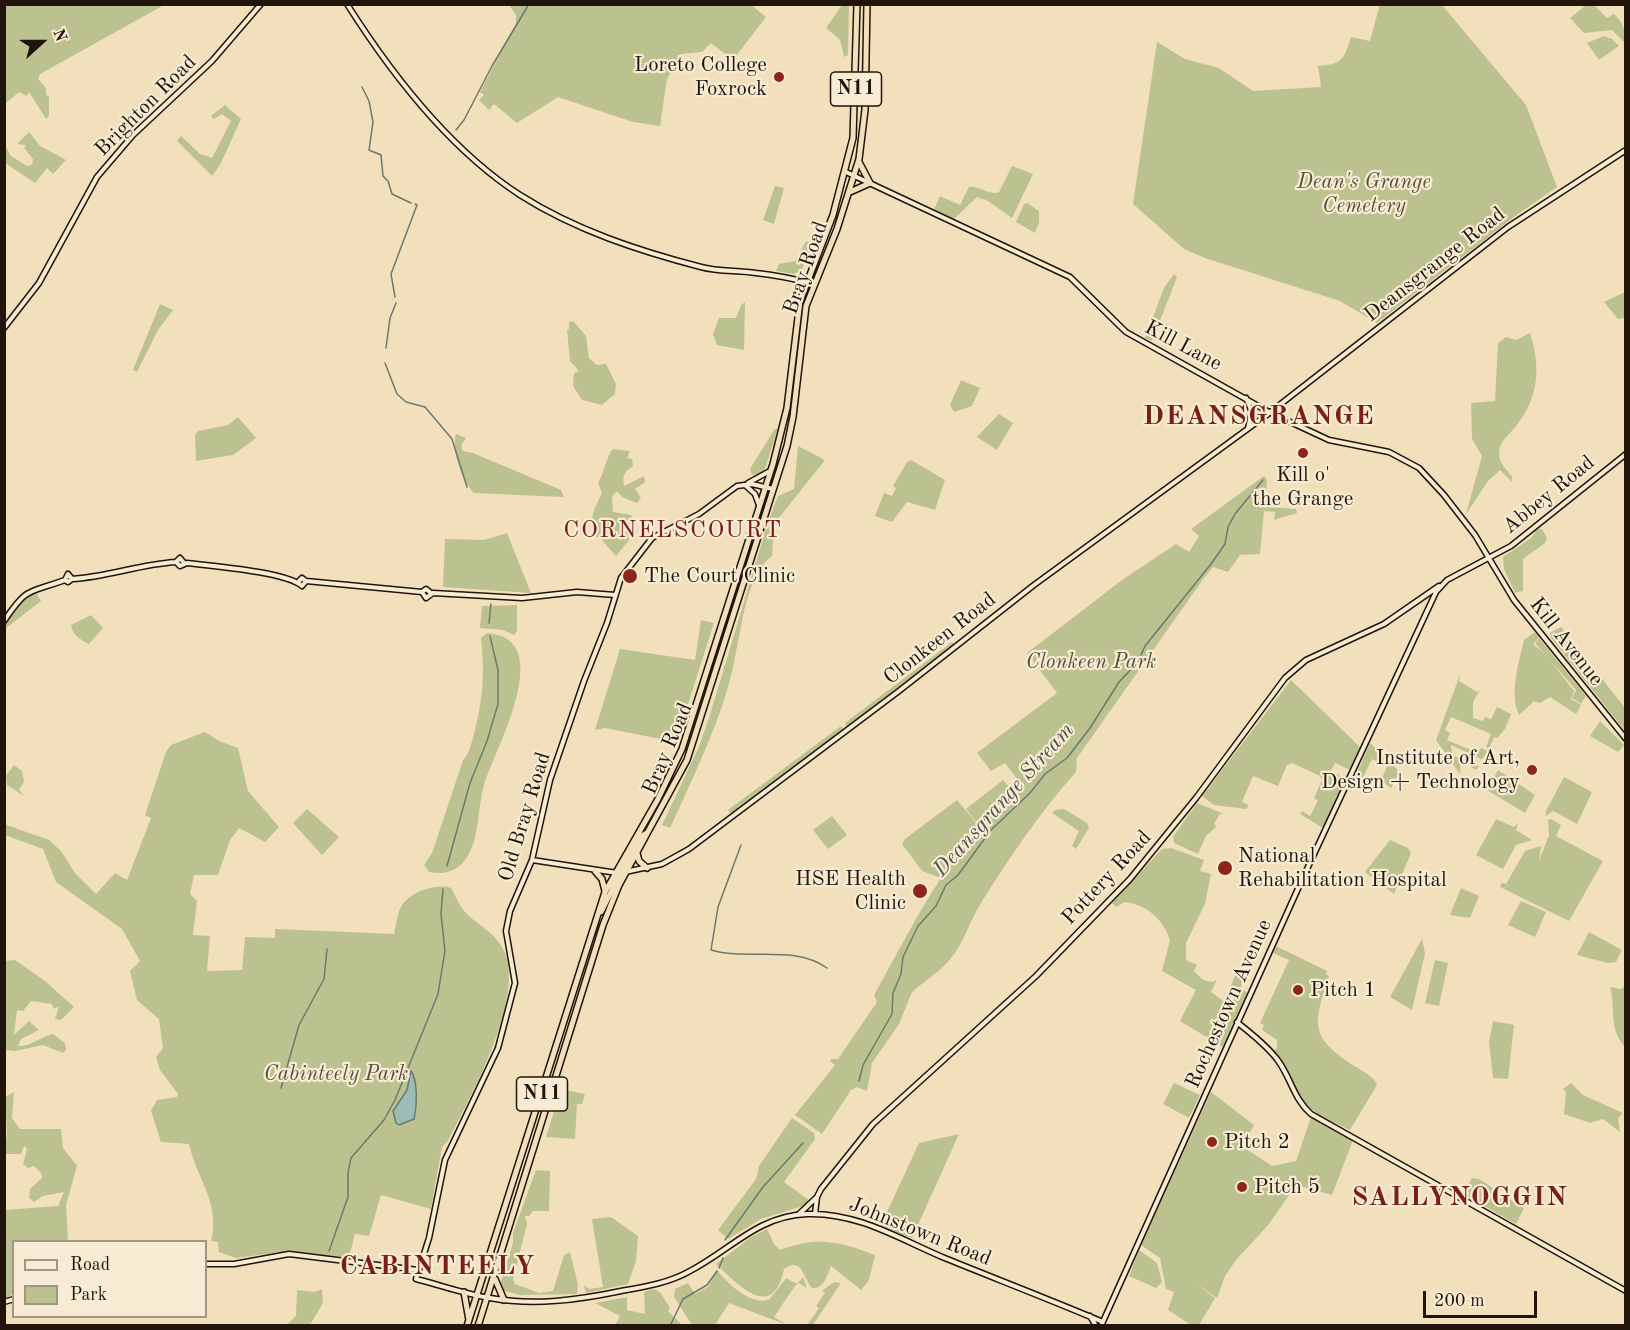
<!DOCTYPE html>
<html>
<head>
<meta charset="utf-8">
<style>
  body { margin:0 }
  #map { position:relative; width:1630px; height:1330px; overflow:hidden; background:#f2e0bc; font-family:"Old Standard TT",serif }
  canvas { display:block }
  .frame { position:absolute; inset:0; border:6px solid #21140a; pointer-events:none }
  .legend { position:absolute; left:12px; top:1240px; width:195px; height:78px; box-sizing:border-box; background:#f7ebd3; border:2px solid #a19583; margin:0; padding:8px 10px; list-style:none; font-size:18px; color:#21140a }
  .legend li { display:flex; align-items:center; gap:12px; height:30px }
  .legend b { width:30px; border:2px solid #a19583 }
  .north { position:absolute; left:12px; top:12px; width:60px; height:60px; -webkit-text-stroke:4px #f7ebd3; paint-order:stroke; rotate:69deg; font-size:16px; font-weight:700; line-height:24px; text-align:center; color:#21140a }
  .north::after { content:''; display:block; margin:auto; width:21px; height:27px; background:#21140a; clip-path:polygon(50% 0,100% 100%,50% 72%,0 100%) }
  .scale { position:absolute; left:1423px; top:1291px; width:114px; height:27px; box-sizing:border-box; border:3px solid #21140a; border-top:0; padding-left:8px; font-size:18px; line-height:21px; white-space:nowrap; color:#21140a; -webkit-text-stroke:4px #f7ebd3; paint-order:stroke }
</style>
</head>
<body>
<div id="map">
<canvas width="1630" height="1330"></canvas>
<div class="frame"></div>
<ul class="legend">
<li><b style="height:8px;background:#f7ebd3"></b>Road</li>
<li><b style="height:16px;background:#bcc28f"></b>Park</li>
</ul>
<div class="north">N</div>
<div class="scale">200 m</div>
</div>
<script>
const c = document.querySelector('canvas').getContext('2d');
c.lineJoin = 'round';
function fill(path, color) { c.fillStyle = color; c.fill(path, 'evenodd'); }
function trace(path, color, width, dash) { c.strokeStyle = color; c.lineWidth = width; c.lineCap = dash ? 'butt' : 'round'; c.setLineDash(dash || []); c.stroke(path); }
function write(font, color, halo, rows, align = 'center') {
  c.font = font + ' "Old Standard TT",serif'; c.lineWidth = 4.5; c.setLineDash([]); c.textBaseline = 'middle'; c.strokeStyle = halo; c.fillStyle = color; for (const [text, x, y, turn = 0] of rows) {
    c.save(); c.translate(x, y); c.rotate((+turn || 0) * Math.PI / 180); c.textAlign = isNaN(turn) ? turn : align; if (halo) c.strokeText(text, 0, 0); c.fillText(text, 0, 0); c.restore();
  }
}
const green = new Path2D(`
  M750,4l16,13 -33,43 -22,-17 -9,9 -21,2 -14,25 -7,47 -27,-4 -75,-25 -41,26 -23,-19 -5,6 -10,-10 5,-5 -4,-3 36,-69v-8l-7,-10z
  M1380,4l62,1 84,100 31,82 -39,27 -141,109 -37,-22 -135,-43 -21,-9 -51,-45 24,-162 28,17 34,9 34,23 68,-4 -3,-21c25,-2 26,-7 33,-29l19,4z
  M4,5l1,-1 159,1 -124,69 -2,5 8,9v7l3,1v20l-3,3 -17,-27 -2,4 -8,-4 -14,12z
  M842,5h7l-1,50 -4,2 -4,-17 -14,-12z
  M1586,5h8l13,13 7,-4c9,8 12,17 11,29l-13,-13 -28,3 -14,-15z
  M1604,36l8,3 7,7 -20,14 -12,-17z
  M225,105l16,14 -21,46 -8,11 -35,-35 4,-5 19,18 12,4 19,-37 -9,-7 -8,5 -3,-3z
  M29,132l11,14 26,14 -13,14 -6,-6 -12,15 -30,-20v-18l6,11 16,10 5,-1 1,-6 -9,-11 2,-3 -9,-1z
  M1012,166l21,8 -21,44 -24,-17 -11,-4 -23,22 -20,-10 6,-13 20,9 9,-18c11,-2 19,9 30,5z
  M775,186l9,2 -10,36 -11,-4z
  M1027,203l12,8v12l-4,10 -19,-11 8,-18z
  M806,241l8,4 -13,26 -7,3 -18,-3 3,-7 16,-3z
  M1174,274l3,3 -25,64 -7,-3 19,-50z
  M1625,292v26l-7,1 -14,-17z
  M745,302l-1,48 -27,-5 -4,-11 6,-16h17l5,-13z
  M160,304l13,6 -15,20 -21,42 -4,-2z
  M573,321l13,15 3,22 8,7 9,-1 10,20 -1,10 -13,11 -20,-5 -9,-14 1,-13 5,-2 -9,-10 -3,-31 2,-1v-7z
  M1530,333c11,33 9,65 -14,93 -6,8 -17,15 -17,27 0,10 7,16 13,24v5l-12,-12 -12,11 -22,33 16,-58 -10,-17 -1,-36 24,-2 3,-58 8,-6 10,3z
  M961,380l19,8 -8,18 -18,6 -4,-7z
  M999,414l14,9 -16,27 -20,-13z
  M238,417l18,21 -23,17 -37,6 -1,-26 3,-4 30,-6z
  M778,428l-13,41 -5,5 -8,1 -2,-6 24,-39z
  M456,434l10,4 -5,7 2,6 10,2 88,37 3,7 -90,-4c-12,-12 -23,-43 -18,-59z
  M798,446l27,14 -51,64 -2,32c-26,19 -30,71 -37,101 -4,22 -11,45 -19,66 -14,36 -30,70 -46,105l-8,-3 36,-76 11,-31 60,-199 9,-23 16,-7z
  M613,449l17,2 -3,7 5,1 1,7c-8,6 -11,8 -9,20l20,-10 1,6 -10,7 6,9 -4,5 -15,-6 -5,-6 -5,5 1,16 18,3 2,4 -5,15 1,6 -13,16 -16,-18 -6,-2c-6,-16 1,-29 8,-43l-4,-10c7,-11 8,-27 15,-34z
  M911,460l34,20 -10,30 -28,-8 -15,20 -17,-6 9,-23 8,3 4,-8 -3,-2 14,-24z
  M1264,476l3,4 -2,27 31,2 1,4 -23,7 1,-8 -11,-1 -4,43 -20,1 -12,17 -15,-5 -9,11 -127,180 -1,14c-35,39 -67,86 -95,131 -10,16 -16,35 -26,50 -11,16 -29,27 -43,39l-13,32 -27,39 -5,28 -10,-4 -6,3 -29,44 -27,-19 40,-50 -5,-4 1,-2h7l39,-57 -3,-7c22,-39 42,-79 67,-117l-19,-7 -20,-27 3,-5 52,-39 22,26 45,-38 -19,-25 -14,8 -14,-18 80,-60 -30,-40 95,-73 54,-36 13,8 10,-16 -8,-7z
  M1537,529h5l5,9 -2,5 -22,16v32l-8,2 -11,-24 -1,-12 28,-19z
  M507,533l24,60 -88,-6 2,-48 39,1z
  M31,592l6,2 4,7 -36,28c-1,-9 17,-32 26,-37z
  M517,605v26l-3,4 -11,-5 -23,-2 2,-22z
  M91,615l12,13 -14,16c-8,-4 -17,-9 -18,-19z
  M701,620l13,3 -38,119 -71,-14 -10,2 25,-81 75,11z
  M1561,627l64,81v23l-74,-93 -1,-5z
  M1535,632l4,5 -6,7 13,11 28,36 -3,8 10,6 -5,9 -26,-17 -10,6 -6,-2 -15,14c-10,-20 0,-54 5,-75z
  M487,633c72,5 7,118 -3,152 -7,24 -4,56 -19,75 -9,12 -22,15 -36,12l-5,-7 8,-12 31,-93c7,-7 8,-17 11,-26 9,-35 11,-60 7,-96z
  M1539,638l47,58 -5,8 -9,-6 4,-8 -41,-47z
  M952,642l2,2 -107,83 -2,-4z
  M1461,672l-2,9 18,11 3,-2 -7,12v16l10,3 2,-4 6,2 6,-12 14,7 -6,15 -8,9 -3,-1 -5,12 -3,-2 5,-13 -40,-17 -6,13 5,3 -3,7 31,13 3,-5 7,3 -8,10 1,-2 -30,-14 1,10 27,11 -3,4 -15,-9 -1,13 -24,-34z
  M1291,680l69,67 -10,23 -15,-7 -4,8 15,8 -23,49 -23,-14 2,-3 8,5 8,-15 -4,-3 8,-18 -2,-4 -28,-13 -5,2 -9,21 -25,-10 -11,26 7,3 -3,4 -32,-4 -12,-9z
  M1600,721l24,24 -6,7 -28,-16z
  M841,726l3,4 -113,84 -3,-4z
  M205,732l14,9 19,7 10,43 31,36 -14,15 -26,-14 -9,12 -12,35h-24l-4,19 7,7 -4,34 17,1 -3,35 35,-1 3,-33 30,1v-9l119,5c2,-8 3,-20 7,-27 8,-15 35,-24 50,-19 5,9 9,20 17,27 12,11 25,17 34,32 27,46 -32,150 -54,194l-6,6 -11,62 -50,-14 -12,41 -14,-2 -6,23 -67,-5 -46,6 -17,-6 -1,-10 -7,-1c10,-37 -15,-64 -22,-97l-28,-2 -10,-31 6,-11 20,-3 1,-3 -18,-24 -4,-13 7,-9 -4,-29 -22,-19 -7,-29 10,-10 -18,-32 -66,-47 -13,-33 -38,-14 -1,-11 45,16 12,11 14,22 21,21 19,-21 12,7 24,-62 -6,-3 21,-63 5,-7z
  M1370,743l27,26v8l-6,11 -10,-8 6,-13 -15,-8 -12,24 -6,-3z
  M14,765l8,6 2,11 -5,8 5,6 -17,-11 -1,-9z
  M1498,770l37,25 -10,18 -38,-23z
  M1564,777l28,15 -15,32 -24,-13 -7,5v-5z
  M1003,780l12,14 -37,30 -12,-15z
  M1197,803l27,11h-4l-6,10 3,2 -11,10 -8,18 -24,-11 -1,-6z
  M307,809l32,28 -17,18 -29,-32z
  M1064,809l23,14 2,5 -13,21 -4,-3 7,-15 -27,-18 3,-3z
  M832,816l15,19 -19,14 -15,-19z
  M1496,819l18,8 4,-4 -2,7 16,10 -16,5 -13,24 -27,-14z
  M1551,819l10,6 -5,11 47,25 -34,60 -69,-34 2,-4 4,1 19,-33 16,-5 -2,15 10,-26 -1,-15z
  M1390,840l18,8 3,5 -17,41 -29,-22z
  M1171,848l33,12 -4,11 11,3 -6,30 -19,39v17l11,5 -3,6 9,9 10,2 4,-3 -6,13 19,14 9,-16 -9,-2 5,-12 6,-2 4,2 -4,11 7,7 -25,53 -43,-26 16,-31 -34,-19 8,-31c-7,-21 -23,-35 -45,-38l-9,5 -4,-4 50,-54z
  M1461,888l18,8 -9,22 -20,-3z
  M1521,901l25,11 -11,25 -27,-12z
  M1589,932l33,18 -6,12 -8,1 -31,-8z
  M1422,939l3,14 -13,57 -22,-13z
  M1276,946l51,25 -1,3 3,2c-16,49 -20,61 27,91 8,5 17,9 21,18l-27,45 -32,-15 -17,-15 -27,-49 3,-3v-8l-15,-10 2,-5 -4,-2 29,-63 -16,-7z
  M15,960l30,21 29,26 -13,13 -6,-1 4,-13 -5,3 -2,-5 -21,-3 -8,10 -6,-1 -3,25 15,-14 10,9 -18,9 -3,7c12,1 22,-9 35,-12l12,9 1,7 -3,3 -20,-8 -28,6 -10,-1v-89z
  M1435,960l13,3 -9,43 -14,-3z
  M1625,985v62c-17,-18 -9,-39 -15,-60l11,2z
  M1493,1021l21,4 -6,54 -15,-1 -4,-36z
  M1174,1083l26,12 -11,23 -26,-14z
  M1571,1083l12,12 40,18 -5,5 2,14 -17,-13 -13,4 -26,-9 2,-22 -3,-3z
  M561,1089l24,5 -3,10h-5l-2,35 -29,-2z
  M14,1092l-2,26 8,11h41l2,19 14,18 -11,39 2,36 -54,1 -1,52 -8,5v-89l53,-4 6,-14 -21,4 -9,6 -5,-5 1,-8 12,-11 -1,-5 -7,-7 -6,2 -5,-4 4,-15 -3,-3 -3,8h-16l2,-22 -2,-35z
  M1211,1092l43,33 -12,21 30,20 24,-5 15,-44 42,23 -21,55 -36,-10 -27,39 -33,36 -11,16 -8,22 -25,-17 23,17 -16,27h-8l-23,-15 6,-18 -8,-3 -6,-31 -19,-13z
  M792,1118l22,15 1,6 -31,43 29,21 -52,16 -33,20 -10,-9 38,-51 3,-13z
  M959,1134l-47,104 -32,-11 39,-84z
  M536,1170l14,1 -1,40h-16l-4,5h-4l2,8 -14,55 2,5 24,9 14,-2 11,-36 6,-3 8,33 -1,9 -57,1 -16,-4 -4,-6 13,-42v-10z
  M1472,1178l7,1 45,29 -8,16 -53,-30z
  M611,1217l27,19 -2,25 -8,23 -42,9 -2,-8 5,4 14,-2 -11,-68z
  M767,1229l7,15 6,6c36,-14 60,-9 95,5l-6,25 -8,10 -30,-24c-4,10 -7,23 -19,22 -9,-10 -10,-32 -28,-19 -11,53 -45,17 -68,-5l35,-27z
  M1139,1250l18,13 5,19 -6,6 -27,-12z
  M717,1270c11,14 35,37 53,29l16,-21 11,6 6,-7 4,11 -8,-5 -4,3 -21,31 13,8 -58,-22 -14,22h-23l-18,-28 1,-8 13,-6 7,11 13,-7z
  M834,1282l7,1 -28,42h-6l12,-17 -3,-2 9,-13 -3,-2z
  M322,1289l1,14 -13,22h-24l10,-9 1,-26 18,2z
  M654,1289l6,3 10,16 -2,3 14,14h-67l5,-9 -25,-13 32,-6v13l18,4 -1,-22z`);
const water = new Path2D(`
  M411,1071c7,10 6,35 3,48l-15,6 -3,-2 -3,-12 14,-21z`);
const stream = new Path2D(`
  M362,87l7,14 4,21 -4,28 12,5 2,21 5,5 4,13 19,9
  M456,130l8,-10 28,-54 37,-62
  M395,297l-4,-23 26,-69 -2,-1
  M386,348l4,-30 6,-15
  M385,363l12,31 9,8 19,5 27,32 15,48
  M489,623l2,-19
  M741,845l-23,62 -7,43c36,11 83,-6 116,18
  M447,866l23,-83 17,-42 11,-37v-34l-8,-34
  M859,1081l4,-16 29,-51 1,-21 8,-19 2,-17 15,-31 18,-20 10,-21 12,-10 33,-45 39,-37 15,-19 22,-16 23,-30 29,-46 19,-20 7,-16 66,-82 14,-20 3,-17 7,-13 28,-34
  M281,1088l18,-63 25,-46 3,-30
  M725,1240l38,-53 40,-44
  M329,1251l19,-54v-24l3,-15 33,-38 11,-20 43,-106 7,-43 -4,-37 2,-25
  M719,1268l4,-10
  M670,1326l13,-27 24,-14 10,-14`);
const secondary = new Path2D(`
  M347,4c45,71 102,145 173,191 55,35 119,56 181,72 18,5 37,3 55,6 19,2 39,6 58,11
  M846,172l224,105 56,55 143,80 60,28 60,12 30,16 25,27 31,40 39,65 112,139
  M4,328l35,-45 58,-106 36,-42 79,-74 49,-57
  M1246,398l6,14 -4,16
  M748,483l22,-12
  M745,485l10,9 4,11
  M773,489l-21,-5 -15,2 -38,28 -47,24 -31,40 -14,45 -23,58 -34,99 -18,80 -22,51 -4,20 9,52 -17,65 -53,112 -16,78 -13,41c24,6 49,15 74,19 44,8 88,2 131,-7 23,-4 48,-8 69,-20 41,-21 67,-55 117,-57 51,-2 94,26 140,45 52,21 104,41 156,63
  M176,562l4,-4 4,5
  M65,580l3,-6 4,5
  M299,581l3,-3 4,3 116,11 4,-3 5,4
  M422,592l4,6 7,-5 89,5 55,-6 38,3
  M4,621c24,-35 23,-27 61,-41l3,2 4,-3c36,-2 68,-15 104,-17l4,4 7,-3c25,3 100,9 115,23l4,-5
  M532,860l85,13
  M625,872l37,-8 27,-15 210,-158 135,-106 230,-168 244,-190 118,-77
  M1237,1022c14,12 31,24 42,40 12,17 15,37 32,52l315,177
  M799,1214l18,-17
  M815,1214l2,-17 4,-8 52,-65 163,-148 94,-97 66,-81 89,-120 21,-18 78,-36 55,-38
  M206,1264h28l55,-10 129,16
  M4,1302l10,-3
  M1090,1316l6,10
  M1101,1326l200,-444 135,-290 11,-12 64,-34 115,-92`);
const highway = new Path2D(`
  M850,192l20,-9 -11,-21
  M637,853l2,8 8,7
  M595,871l7,8 3,12
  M622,872l20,-36 5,-3
  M601,912l20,-40
  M495,1279l9,21
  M464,1292l5,28
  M467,1326l138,-434 53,-93 24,-50 91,-285 14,-56 13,-107 33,-86 20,-77 4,-134
  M478,1326l125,-401 16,-40 68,-125 100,-314 6,-29 13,-111 31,-77 22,-70 6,-49 2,-106`);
const markers = [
  [779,77,6,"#8f2418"],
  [1303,453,6,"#8f2418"],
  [630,576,8,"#8f2418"],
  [1532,770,6,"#8f2418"],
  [1225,868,8,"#8f2418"],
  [920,891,8,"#8f2418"],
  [1298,990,6,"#8f2418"],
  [1212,1142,6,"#8f2418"],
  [1242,1187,6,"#8f2418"]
];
const shields = [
  [856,89,51],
  [542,1094,51]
];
const shieldNames = [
  ["N11",856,89],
  ["N11",542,1094]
];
const poiNames = [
  ["Loreto College",767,65,"right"],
  ["Foxrock",767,89,"right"],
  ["Kill o'",1303,475,"center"],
  ["the Grange",1303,499,"center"],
  ["The Court Clinic",644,576],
  ["Institute of Art,",1520,758,"right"],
  ["Design + Technology",1520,782,"right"],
  ["National",1238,856],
  ["Rehabilitation Hospital",1238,880],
  ["HSE Health",906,879,"right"],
  ["Clinic",906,903,"right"],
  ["Pitch 1",1310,990],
  ["Pitch 2",1224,1142],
  ["Pitch 5",1254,1187]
];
const streetNames = [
  ["Brighton Road",146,106,-45],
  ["Deansgrange Road",1435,265,-38],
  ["Bray Road",806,268,-71],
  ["Kill Lane",1183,346,28],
  ["Abbey Road",1549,495,-39],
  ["Clonkeen Road",940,639,-38],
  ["Kill Avenue",1566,642,52],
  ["Bray Road",668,749,-67],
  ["Old Bray Road",525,817,-73],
  ["Pottery Road",1107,878,-47],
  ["Rochestown Avenue",1229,1004,-66],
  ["Johnstown Road",920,1232,22]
];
const parkNames = [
  ["Dean's Grange",1364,182],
  ["Cemetery",1364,206],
  ["Clonkeen Park",1091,662],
  ["Cabinteely Park",336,1074]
];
const waterNames = [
  ["Deansgrange Stream",1004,800,-48]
];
const quarterNames = [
  ["CORNELSCOURT",673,531]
];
const districtNames = [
  ["DEANSGRANGE",1259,417],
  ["SALLYNOGGIN",1460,1198],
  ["CABINTEELY",438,1267]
];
fill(green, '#bcc28f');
fill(water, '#9cbcb6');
trace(water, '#6b7971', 1.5);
trace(stream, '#6b7971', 1.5);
trace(secondary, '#21140a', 7);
trace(highway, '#21140a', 8);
trace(secondary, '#f7ebd3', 4);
trace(highway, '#f2e0bc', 5);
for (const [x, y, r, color] of markers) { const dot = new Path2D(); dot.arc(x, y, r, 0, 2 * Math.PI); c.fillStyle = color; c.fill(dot); trace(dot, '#f7ebd3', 2); }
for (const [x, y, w] of shields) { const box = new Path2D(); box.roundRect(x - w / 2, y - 17, w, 34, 4.5); c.fillStyle = '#f7ebd3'; c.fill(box); trace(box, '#21140a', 1.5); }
write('bold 20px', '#21140a', null, shieldNames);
write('21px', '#21140a', '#f7ebd3', poiNames, 'left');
write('21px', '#21140a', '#f7ebd3', streetNames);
write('italic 21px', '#575139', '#f7ebd3', parkNames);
write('italic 22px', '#4c4f46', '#f7ebd3', waterNames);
c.letterSpacing = '1.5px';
write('24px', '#7a1f14', '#f7ebd3', quarterNames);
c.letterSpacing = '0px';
c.letterSpacing = '1.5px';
write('bold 27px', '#7a1f14', '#f7ebd3', districtNames);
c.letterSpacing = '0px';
</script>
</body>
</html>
